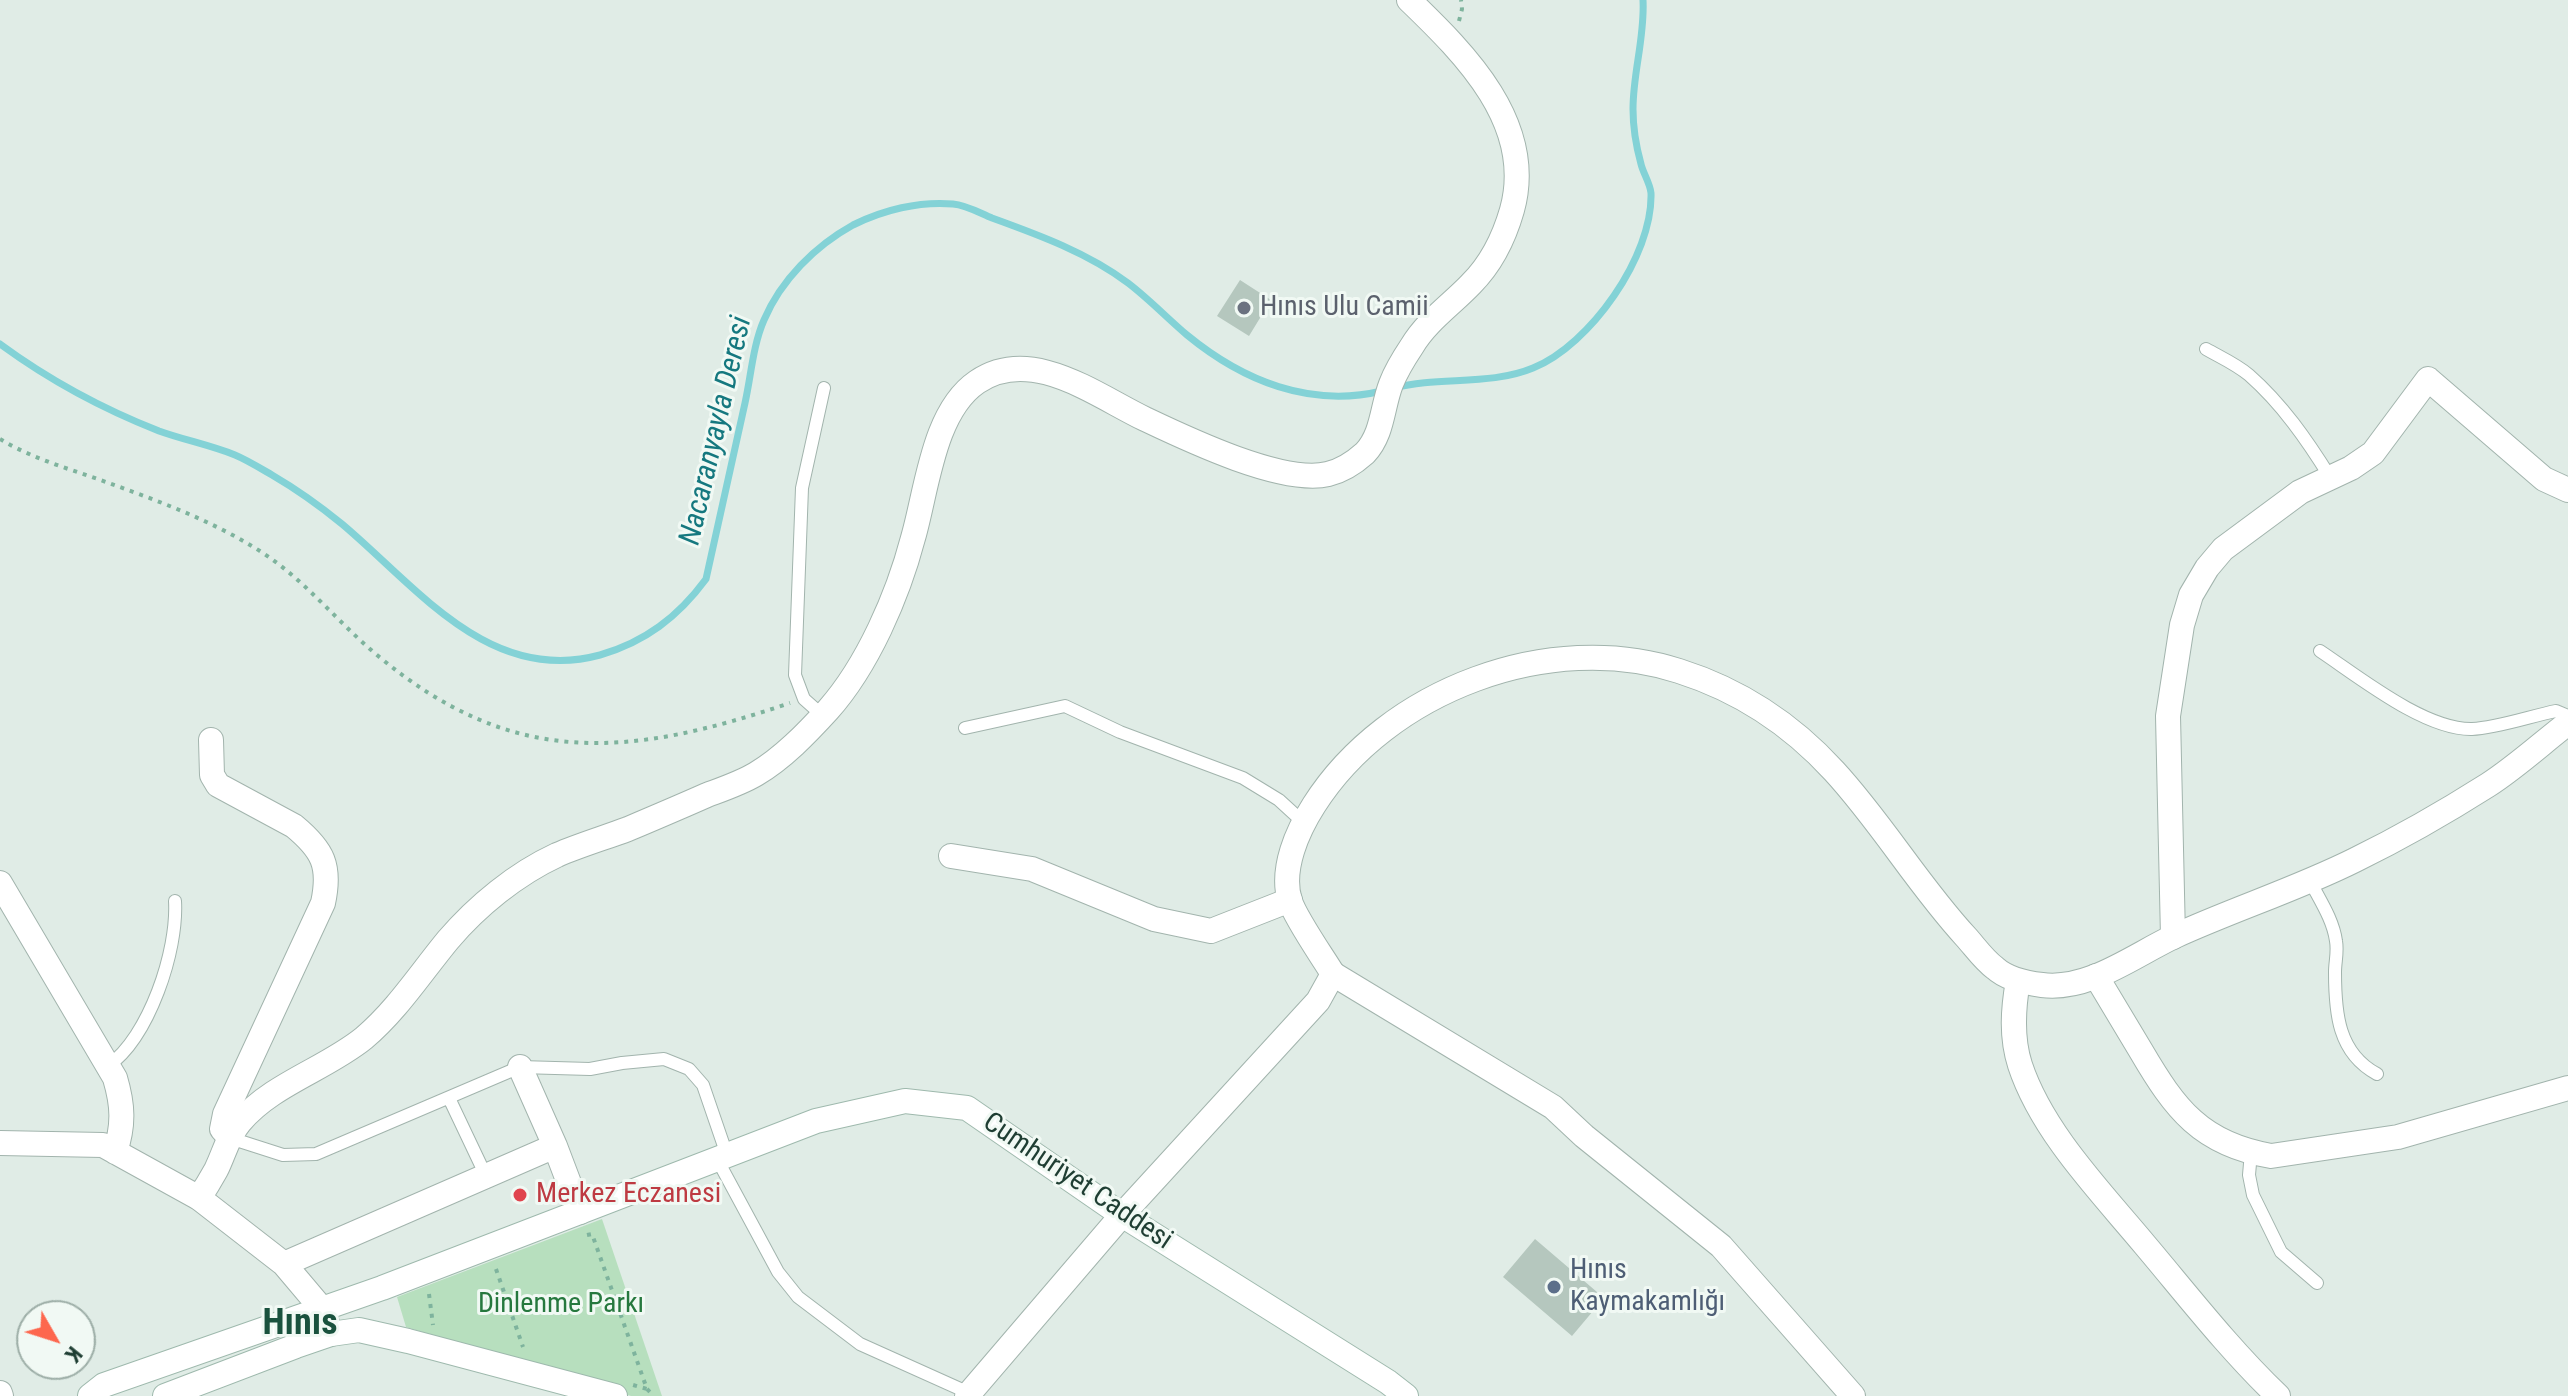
<!DOCTYPE html>
<html>
<head>
<meta charset="utf-8">
<style>
  body { margin:0 }
  #map { position:relative; width:2568px; height:1396px; overflow:hidden; background:#e0ece6; font-family:"Roboto Condensed",sans-serif }
  canvas { display:block }
  .north { position:absolute; left:16px; top:1300px; width:80px; height:80px; box-sizing:border-box; background:#f1f9f4; border:2px solid #9daea7; border-radius:50%; rotate:129deg; font-size:22px; font-weight:700; line-height:32px; text-align:center; color:#1f3e33 }
  .north::after { content:''; display:block; margin:auto; width:28px; height:36px; background:#fd674e; clip-path:polygon(50% 0,100% 100%,50% 72%,0 100%) }
</style>
</head>
<body>
<div id="map">
<canvas width="2568" height="1396"></canvas>
<div class="north">K</div>
</div>
<script>
const c = document.querySelector('canvas').getContext('2d');
c.lineJoin = 'round';
function fill(path, color) { c.fillStyle = color; c.fill(path, 'evenodd'); }
function trace(path, color, width, dash) { c.strokeStyle = color; c.lineWidth = width; c.lineCap = dash ? 'butt' : 'round'; c.setLineDash(dash || []); c.stroke(path); }
function write(font, color, halo, rows, align = 'center') {
  c.font = font + ' "Roboto Condensed",sans-serif'; c.lineWidth = 6; c.setLineDash([]); c.textBaseline = 'middle'; c.strokeStyle = halo; c.fillStyle = color; for (const [text, x, y, turn = 0] of rows) {
    c.save(); c.translate(x, y); c.rotate((+turn || 0) * Math.PI / 180); c.textAlign = isNaN(turn) ? turn : align; if (halo) c.strokeText(text, 0, 0); c.fillText(text, 0, 0); c.restore();
  }
}
const green = new Path2D(`
  M602,1219l60,177h-31l-225,-69 -9,-30z`);
const stream = new Path2D(`
  M0,344c49,36 103,65 159,87 25,9 51,14 76,24 12,5 25,13 37,20 24,14 48,31 70,49 74,62 147,161 258,131 45,-13 78,-38 106,-76 13,-59 26,-118 39,-176 6,-27 8,-58 19,-83 17,-40 51,-74 89,-95 30,-15 66,-24 100,-21 13,1 27,9 39,14 47,17 96,35 136,65 21,16 39,35 59,52 56,46 123,73 195,56
  M1394,388c45,-12 96,-2 139,-20 57,-23 120,-112 118,-175 -1,-10 -8,-20 -10,-29 -5,-18 -8,-36 -8,-55 0,-37 12,-72 10,-109`);
const building = new Path2D(`
  M1240,280l31,20 -22,36 -32,-20z
  M1535,1239l69,59 -32,38 -69,-59z`);
const path = new Path2D(`
  M1459,21l3,-12 -1,-9
  M0,439c33,20 70,30 106,43 50,18 104,38 149,66 48,29 80,72 122,107 137,115 253,102 413,48
  M587,1235l5,-1 55,155 -14,-4
  M496,1269l27,78
  M429,1294l4,31
  M647,1389l7,7`);
const service = new Path2D(`
  M2206,349c14,8 30,15 43,26 33,29 58,65 81,102
  M2320,651c39,26 105,79 152,78 25,-1 59,-13 84,-18l12,5
  M822,715l-18,-16 -9,-24 7,-187 22,-100
  M965,728l100,-22 55,26 123,46 36,22 24,22
  M2309,879c10,20 24,40 27,62 2,11 -1,21 -1,31 0,41 3,81 42,102
  M108,1066c41,-29 70,-115 67,-165
  M449,1098l37,78
  M230,1138l53,17 33,-1 204,-87 70,2 32,-6 42,-4 25,10 14,16 24,70
  M2251,1152l-2,23 4,20 28,57 36,31
  M717,1159l61,113 20,25 62,47 109,49`);
const minor = new Path2D(`
  M211,740l1,35 6,10 76,41c29,24 37,40 29,77l-98,211 -3,15 8,9
  M951,856l81,13 122,50 57,12 79,-31
  M0,883l115,195c8,27 9,47 0,74
  M2173,937l-5,-221 14,-91 9,-30 16,-27 16,-19 77,-57 51,-24 22,-15 55,-74 116,100 24,11
  M1333,974l220,133 31,29 137,110 132,150
  M2096,976c15,25 30,50 45,75 34,58 60,93 130,105l127,-19 170,-49
  M2018,981c-5,28 -7,56 2,84 22,67 81,127 125,180 43,51 84,104 133,151
  M520,1067l35,79 25,66
  M0,1143l103,2 96,53 85,66 38,45 9,25
  M284,1264l271,-118
  M0,1393l1,3`);
const tertiary = new Path2D(`
  M199,1198c6,-9 12,-19 17,-28 8,-16 12,-34 24,-48 32,-38 86,-53 124,-84 33,-28 56,-64 84,-98 29,-34 68,-66 109,-85 23,-10 47,-17 71,-26 26,-11 52,-22 79,-34 16,-6 34,-12 49,-21 27,-16 51,-41 72,-64 40,-45 70,-115 85,-172 14,-48 20,-126 64,-156 54,-37 118,13 168,37 42,20 138,66 183,55 13,-3 27,-12 37,-21 18,-19 17,-46 26,-69 5,-13 13,-26 21,-38 15,-25 39,-41 59,-62 21,-21 33,-46 41,-74 24,-86 -47,-156 -103,-210
  M967,1396l155,-181 196,-214 15,-27c-11,-18 -37,-55 -43,-73 -10,-32 8,-71 24,-96 73,-115 236,-176 365,-134 60,19 113,54 155,100 48,52 84,114 132,166 9,10 18,23 29,31 12,11 31,15 47,17 47,6 92,-30 133,-49 59,-27 122,-47 180,-76 43,-21 92,-49 133,-75 28,-18 54,-42 80,-62`);
const secondary = new Path2D(`
  M90,1396l14,-11 278,-97 434,-167 89,-20 62,7 155,107 266,167 18,14
  M165,1396l131,-50 35,-12 28,-4 49,11 207,55`);
const markers = [
  [1244,308,8,"#6b7280"],
  [520,1195,8,"#e0444e"],
  [1554,1287,8,"#5c6f8a"]
];
const worshipNames = [
  ["Hınıs Ulu Camii",1260,308]
];
const streetNames = [
  ["Cumhuriyet Caddesi",1077,1182,34]
];
const healthNames = [
  ["Merkez Eczanesi",536,1195]
];
const serviceNames = [
  ["Hınıs",1570,1271],
  ["Kaymakamlığı",1570,1303]
];
const parkNames = [
  ["Dinlenme Parkı",561,1305]
];
const waterNames = [
  ["Nacaranyayla Deresi",717,431,-77]
];
const districtNames = [
  ["Hınıs",300,1325]
];
fill(green, '#b7dfbe');
trace(stream, '#83d2d6', 7);
fill(building, '#b5c7be');
trace(service, '#a2b4ad', 14);
trace(minor, '#a2b4ad', 26);
trace(tertiary, '#a2b4ad', 26);
trace(secondary, '#9eb9ad', 26);
trace(path, '#7eb39d', 4, [4, 6]);
trace(service, '#fff', 12);
trace(minor, '#fff', 24);
trace(tertiary, '#fff', 24);
trace(secondary, '#fff', 24);
for (const [x, y, r, color] of markers) { const dot = new Path2D(); dot.arc(x, y, r, 0, 2 * Math.PI); c.fillStyle = color; c.fill(dot); trace(dot, '#f1f9f4', 3); }
write('28px', '#5b616d', '#f1f9f4', worshipNames, 'left');
write('28px', '#1f3e33', '#f1f9f4', streetNames);
write('28px', '#be3a42', '#f1f9f4', healthNames, 'left');
write('28px', '#4e5e75', '#f1f9f4', serviceNames, 'left');
write('28px', '#26783e', '#f1f9f4', parkNames);
write('italic 30px', '#15787f', '#f1f9f4', waterNames);
write('bold 36px', '#1a523e', '#f1f9f4', districtNames);
</script>
</body>
</html>
